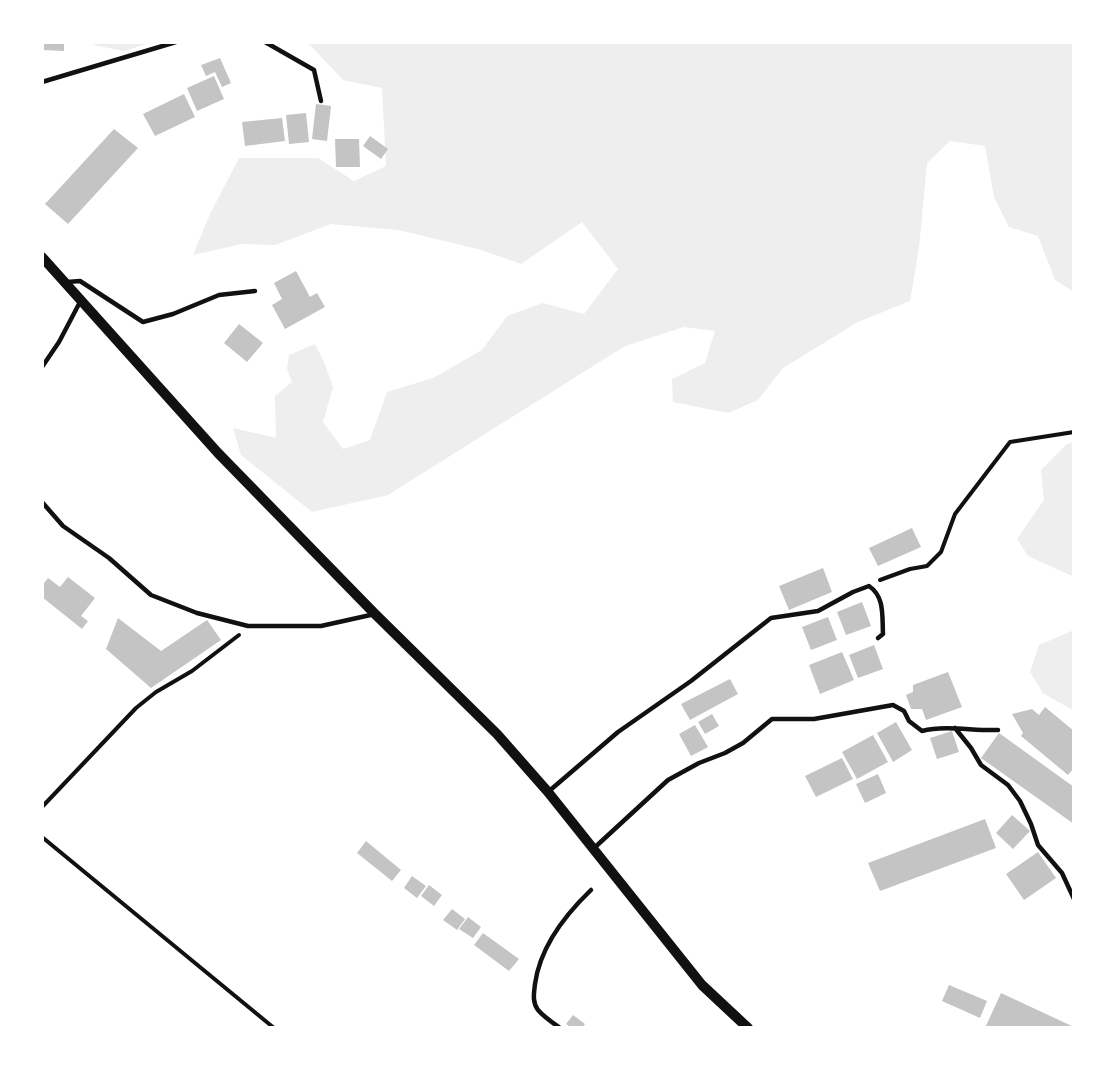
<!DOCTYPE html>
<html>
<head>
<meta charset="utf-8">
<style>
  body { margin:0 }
  #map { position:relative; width:1116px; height:1070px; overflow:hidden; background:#fff; font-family:"Archivo Narrow",sans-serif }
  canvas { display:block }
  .frame { position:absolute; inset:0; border:44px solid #fff; pointer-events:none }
</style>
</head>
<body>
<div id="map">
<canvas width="1116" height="1070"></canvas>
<div class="frame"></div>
</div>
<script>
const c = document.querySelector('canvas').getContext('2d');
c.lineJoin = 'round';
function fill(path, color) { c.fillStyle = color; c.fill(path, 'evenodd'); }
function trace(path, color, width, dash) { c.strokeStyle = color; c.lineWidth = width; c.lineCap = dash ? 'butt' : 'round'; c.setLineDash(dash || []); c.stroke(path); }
const green = new Path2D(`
  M92,42h61l-29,9 -30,-6z
  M304,42h770v250l-19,-12 -17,-44 -29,-9 -15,-30 -9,-51 -35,-5 -23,22 -8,85 -9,53 -52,21 -75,46 -25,32 -30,13 -55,-11 -1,-23 33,-16 10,-32 -31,-4 -59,19 -237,149 -76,17 -71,-57 -8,-27 43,10 -1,-42 17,-14 -5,-13 2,-14 26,-11 9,18 9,25 -10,35 20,27 27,-9 17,-48 46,-14 49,-28 25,-34 36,-13 41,11 34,-45 -36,-47 -61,42 -43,-15 -80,-19 -67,-6 -56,21 -33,-1 -49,11 17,-41 29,-56h79l36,23 32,-15 -4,-78 -39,-8 -32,-34z
  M1074,442v135l-46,-21 -11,-17 27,-39 -3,-30 26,-26z
  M1074,630v81l-31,-18 -13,-21 9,-27z`);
const building = new Path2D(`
  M42,42h22v9l-22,-1z
  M220,58l11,25 -9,4 -7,-15 -9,4 -5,-11z
  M214,76l10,23 -27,12 -10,-23z
  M184,94l11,23 -40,19 -12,-22z
  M316,104l15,2 -4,35 -15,-2z
  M306,113l3,29 -20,2 -3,-29z
  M282,118l3,23 -40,5 -3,-24z
  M114,129l24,19 -70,76 -23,-20z
  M370,136l18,13 -7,10 -18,-13z
  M335,139h24l1,28h-24z
  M296,271l14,26 7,-4 8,14 -40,22 -13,-24 10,-6 -8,-16z
  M239,324l24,19 -16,19 -23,-19z
  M912,528l9,19 -43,19 -9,-18z
  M823,568l9,24 -43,18 -10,-24z
  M68,577l27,21 -14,18 7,5 -6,8 -40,-32v-11l6,-8 12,9z
  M862,602l9,24 -25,9 -9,-23z
  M828,617l9,23 -26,10 -9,-23z
  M118,618l43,33 46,-31 14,20 -70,48 -45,-39z
  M874,645l9,24 -25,9 -9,-23z
  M842,652l12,28 -34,14 -11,-29z
  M948,672l14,35 -36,13 -4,-11h-11l-5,-14 7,-3v-7z
  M730,679l8,15 -48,26 -9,-16z
  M1045,707l29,24v37l-6,7 -47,-39 2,-3 -11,-19 20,-5 7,6z
  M712,714l7,12 -14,8 -7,-12z
  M896,722l16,28 -19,12 -16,-29z
  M695,725l13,22 -17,9 -12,-22z
  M952,731l7,21 -22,7 -7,-21z
  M999,733l75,54v37l-93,-66z
  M873,735l15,27 -31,17 -15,-27z
  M842,758l11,21 -37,18 -11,-21z
  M878,774l8,19 -21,10 -9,-19z
  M1012,815l18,16 -17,18 -17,-16z
  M985,819l11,29 -116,43 -12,-28z
  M366,841l35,29 -9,11 -35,-28z
  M1038,852l18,26 -32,22 -18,-26z
  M412,876l14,10 -9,12 -13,-10z
  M429,885l13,10 -8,11 -13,-10z
  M452,909l13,10 -8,11 -14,-10z
  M468,917l13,10 -8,11 -14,-9z
  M483,933l36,26 -10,12 -35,-26z
  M949,985l38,16 -7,17 -38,-17z
  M1001,993l73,34v1h-89z
  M573,1015l12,9 -3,4h-10l-6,-4z`);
const path = new Path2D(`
  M880,580l30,-11 17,-3 14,-14 14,-38 55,-72 64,-10
  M42,807l94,-99 20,-16 36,-21 47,-36
  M42,837l232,191`);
const service = new Path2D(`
  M265,42l49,28 7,31
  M42,82l134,-40
  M67,282l13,-1 63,41 30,-8 46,-19 36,-4
  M42,367l17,-25 21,-40
  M42,502l21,24 46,32 42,37 46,18 51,13h73l54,-12
  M955,728l16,20 10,17 27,20 12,16 11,23 7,21 24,28 12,26
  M548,792l70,-60 73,-51 80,-63 47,-7 35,-19 16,-6c16,11 13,30 14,48l-5,4
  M593,849l75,-69 31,-17 26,-10 18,-10 29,-24h42l79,-14 11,6 5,10 13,10c25,-6 50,0 76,-1
  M560,1028c-7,-5 -16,-11 -22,-18 -6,-8 -4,-17 -3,-26 5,-37 30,-69 56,-94`);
const tertiary = new Path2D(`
  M42,257l176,196 157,161 122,120 51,58 154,193 46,43`);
fill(green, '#eee');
fill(building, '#c4c4c4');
trace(path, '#111', 4);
trace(service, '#111', 4.5);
trace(tertiary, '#111', 10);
</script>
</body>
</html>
